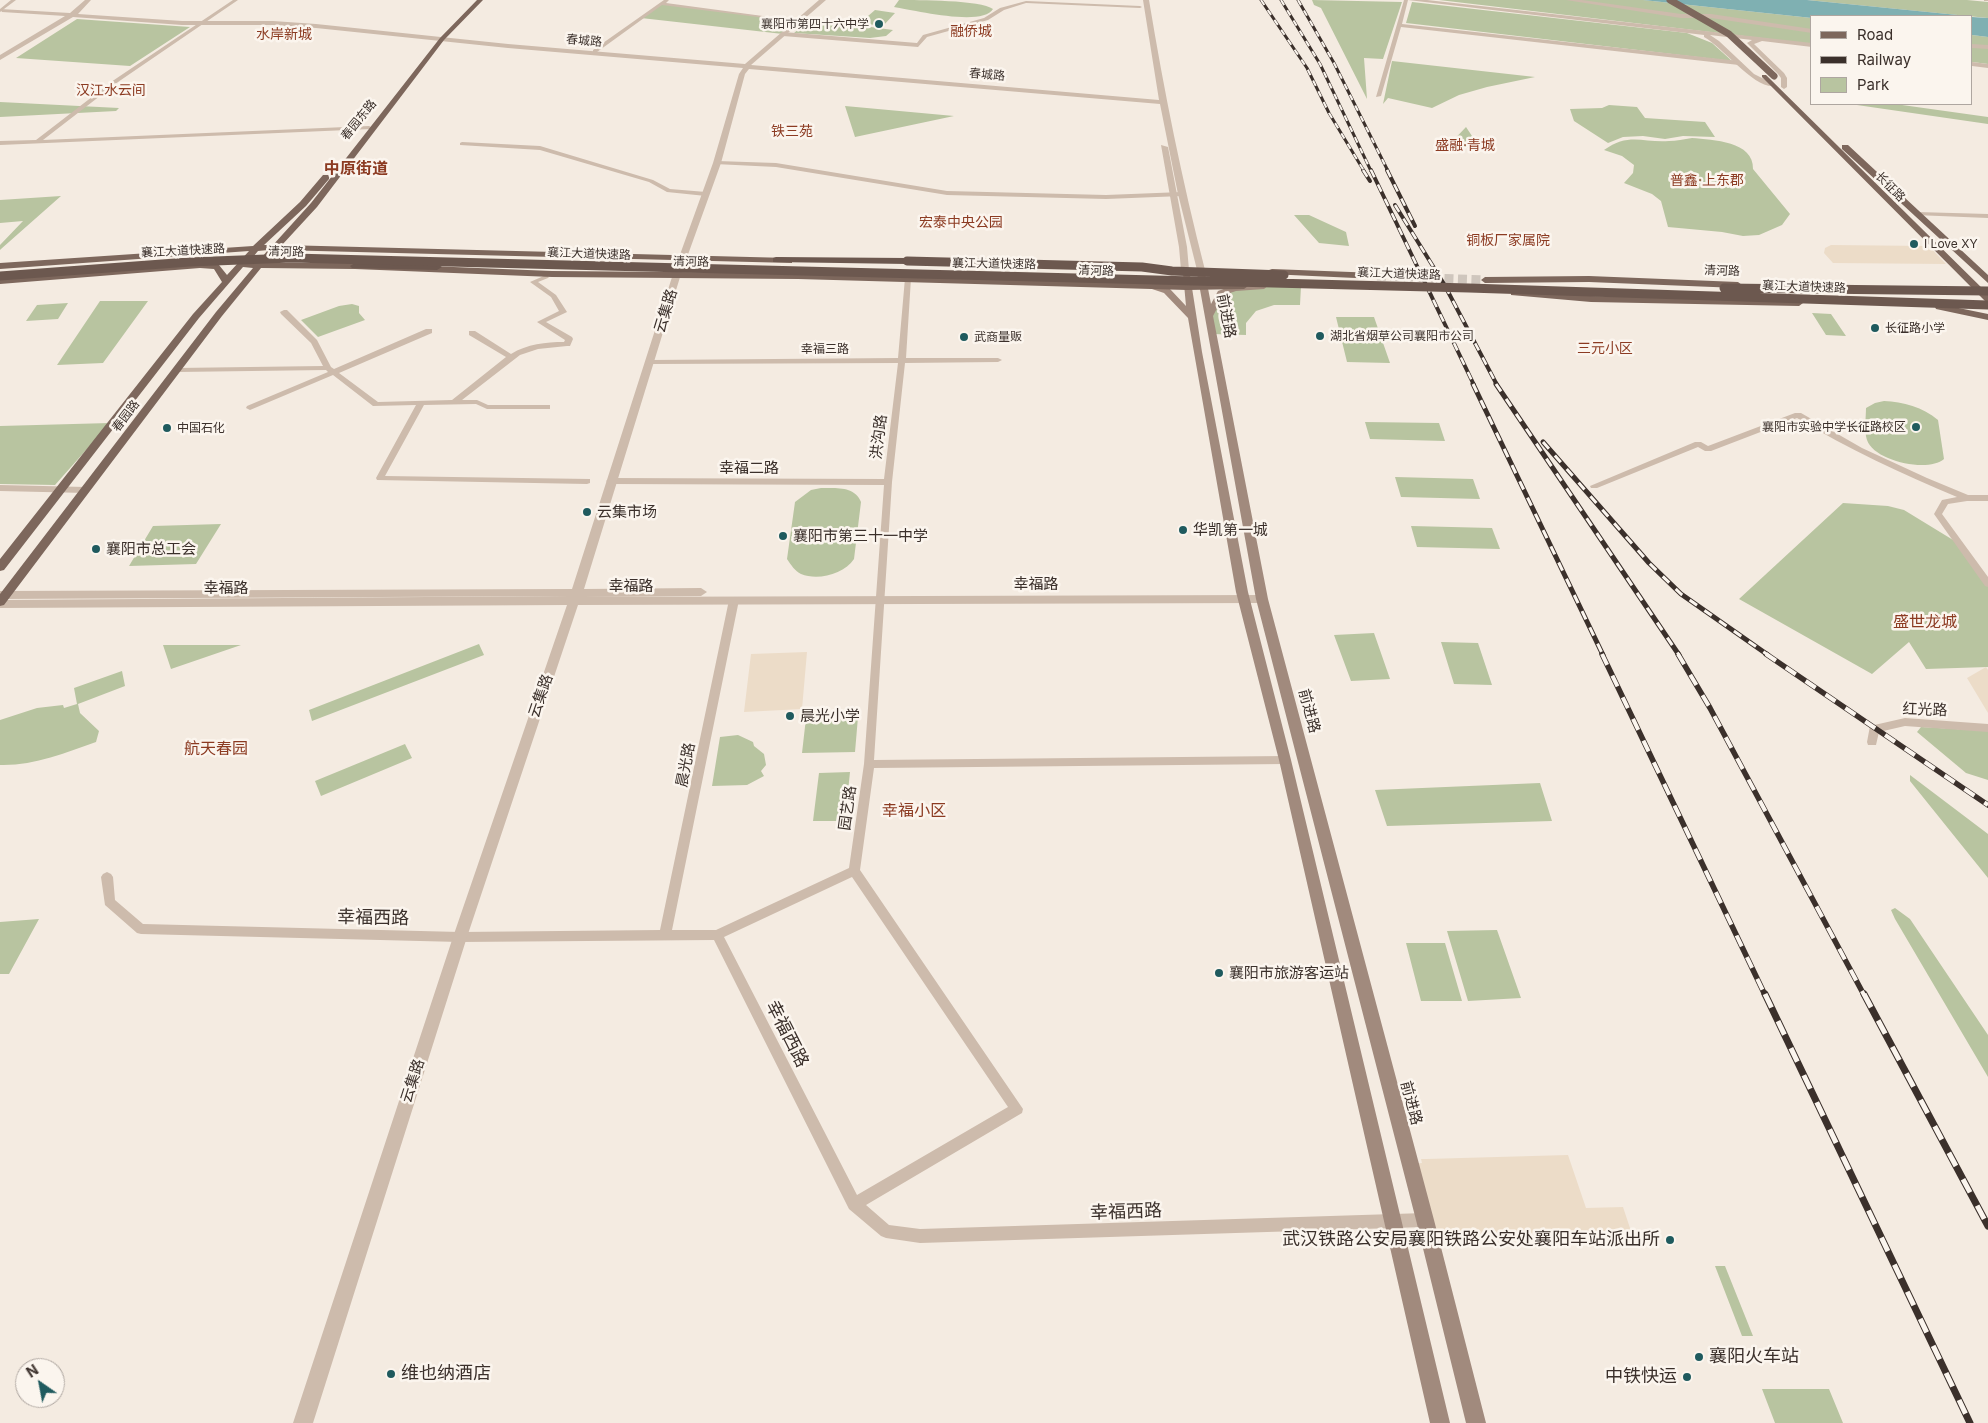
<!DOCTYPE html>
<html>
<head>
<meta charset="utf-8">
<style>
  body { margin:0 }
  #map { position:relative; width:1988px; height:1423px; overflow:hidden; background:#f4ebe1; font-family:Inter,sans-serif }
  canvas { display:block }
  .legend { position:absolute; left:1810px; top:15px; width:162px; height:90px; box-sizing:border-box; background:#fbf5ee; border:1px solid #aea6a0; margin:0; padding:6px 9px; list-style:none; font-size:15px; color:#3b302b }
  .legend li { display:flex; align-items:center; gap:10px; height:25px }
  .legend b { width:25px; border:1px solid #aea6a0 }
  .north { position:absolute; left:15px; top:1358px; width:50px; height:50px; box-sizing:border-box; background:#fbf5ee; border:1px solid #aea6a0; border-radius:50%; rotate:327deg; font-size:14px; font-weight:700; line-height:20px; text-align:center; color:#3b302b }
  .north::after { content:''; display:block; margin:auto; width:18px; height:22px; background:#1f5a5e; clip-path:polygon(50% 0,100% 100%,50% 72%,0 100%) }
</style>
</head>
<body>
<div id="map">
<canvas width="1988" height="1423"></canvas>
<ul class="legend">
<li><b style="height:6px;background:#7d675c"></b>Road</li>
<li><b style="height:6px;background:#3b302b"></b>Railway</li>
<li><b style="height:14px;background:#b8c4a0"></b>Park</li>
</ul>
<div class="north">N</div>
</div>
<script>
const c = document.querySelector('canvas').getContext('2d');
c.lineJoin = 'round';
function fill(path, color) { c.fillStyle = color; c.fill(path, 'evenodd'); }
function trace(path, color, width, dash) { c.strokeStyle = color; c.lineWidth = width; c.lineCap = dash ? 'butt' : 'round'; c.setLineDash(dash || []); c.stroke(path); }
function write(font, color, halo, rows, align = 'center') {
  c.font = font + ' Inter,"Noto Sans SC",sans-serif'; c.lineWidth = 5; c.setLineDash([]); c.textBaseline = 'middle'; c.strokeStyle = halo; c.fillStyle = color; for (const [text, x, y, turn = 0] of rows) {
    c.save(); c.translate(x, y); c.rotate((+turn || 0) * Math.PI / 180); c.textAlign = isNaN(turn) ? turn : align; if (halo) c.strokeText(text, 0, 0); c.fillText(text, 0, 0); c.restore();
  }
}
const green = new Path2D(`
  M899,0c19,0 82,0 94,9 -10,18 -80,1 -99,-2z
  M1312,0l90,2 -19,57 -19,-1 3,41 -46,-91 -7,-3z
  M1439,0h204l169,18v26z
  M1807,0h160l21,2v16z
  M1412,2l275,31 25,10 20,18 -326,-38z
  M662,4l136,17 -15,13 -142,-16z
  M875,10l20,3 -12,13 -23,-3z
  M77,19l113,8 -60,39 -114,-8z
  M811,19l82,11 -7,6 -16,2 -76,-5z
  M1972,35l16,2v27l-16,-2z
  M1392,61l143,16 -48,10 -28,8 -27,13 -44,-10 -5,6z
  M0,102l119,6 -3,3 -116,6z
  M1850,104h45l93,13v7z
  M1609,105l28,2 8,11 60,4 10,15 -32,-1 -18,3 -22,-3 -20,1 -15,6 -34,-22 -4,-12 32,-1z
  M845,106l109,10 -99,21z
  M1466,127l14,21h-34z
  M1692,138c21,2 62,3 61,31l37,45 -8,11 -23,10 -16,1 -21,-4 -54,-5 -7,-26 -9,-7 -28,-11 9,-10 1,-8 -12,-9 -18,-6c25,-18 39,-7 65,-9 7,0 15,-2 23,-3z
  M61,196l-60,53 -1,1v-5l23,-24 -23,2v-23z
  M1294,215h15l37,17 3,14 -30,-3z
  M1301,286l-1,19h-26l-18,6 -10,12v12l-34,-1 -3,-18 12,-23 14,-5z
  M100,301h48l-45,62 -46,2z
  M68,303l-10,16 -32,2 11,-16z
  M352,304l7,2v7l6,7 -47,17 -17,-17 38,-14z
  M1812,313l19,1 15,22 -20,-1z
  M1336,317h38l16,46 -43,-1z
  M1884,401c19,1 39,6 54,19l6,39c-16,14 -70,2 -77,-19 -3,-9 -1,-23 -1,-32l9,-5z
  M1365,422l74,1 6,18 -75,-2z
  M110,423l-55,62 -55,-1v-58z
  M1395,477l78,2 7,20 -79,-2z
  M821,488c15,0 34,-2 40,14l-7,57c-10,15 -36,22 -53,15 -6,-3 -10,-9 -14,-15l8,-57 16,-12z
  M1843,503l45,3 16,4 54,33 30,41v83l-62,2 -17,-27 -37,32 -133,-75z
  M221,524l-25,40 -67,2 24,-40z
  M1411,526l81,2 8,21 -83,-2z
  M1374,633l16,46 -39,2 -17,-46z
  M1441,642l37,1 14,42 -38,-1z
  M479,644l5,11 -172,66 -3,-11z
  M163,645h78l-70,24z
  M122,671l3,15 -47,18 2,9 19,18 -3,11c-31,11 -63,24 -96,23v-45l37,-12 26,-3 1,3 13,-4 -3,-16z
  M858,717l-3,35 -53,1 4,-35z
  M1921,727l67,4v49l-22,-7 -49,-41z
  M738,735l15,7 1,4 10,8 2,11 -5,6 3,5 -17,9 -35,1 8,-49z
  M405,744l7,14 -91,38 -6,-15z
  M850,772l-5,49h-32l6,-48z
  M1910,775l78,59v44l-78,-97z
  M1540,783l12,38 -165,5 -12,-36z
  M1895,908l15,11 78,116v42l-93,-158 -4,-9z
  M39,919l-30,55h-9v-52z
  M1497,930l24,68 -53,3 -21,-70z
  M1406,943h39l17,58h-41z
  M1715,1266h10l28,70h-11z
  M1762,1389h67l14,34h-68z`);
const plaza = new Path2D(`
  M1831,245l98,1 17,18 -113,-1 -9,-10 1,-5z
  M807,652l-5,57 -58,3 7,-58z
  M1986,667l2,3v43l-21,-35z
  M1568,1155l18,53 37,-1 8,24 -164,3 1,7 -37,1 -21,-78 12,-1 -1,-4h5z`);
const water = new Path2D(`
  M1643,0h164l161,16h-156v2z
  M1972,17l16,1v19l-16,-2z`);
const primaryTunnel = new Path2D(`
  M1377,276l108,4`);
const minor = new Path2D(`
  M11,0h5l-16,12v-3z
  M233,0h5l-120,82 -75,58 326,-14 2,1v2l-371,16v-4l36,-1 78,-60z
  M664,0h5l-3,3 134,18 -2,1 -136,-17 -65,47h-4v-2z
  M1404,0h4l-6,24 337,37 3,2 -3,2 -338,-38 -20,69 -5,1z
  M1984,0h4v1h-4z
  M1026,1l114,5 2,1 -2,1 -114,-5 -22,7 -16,10 -61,17 -9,10 -135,-11 -3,-2 3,-2 134,11 6,-8 61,-17 16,-10z
  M462,142l78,4 113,34 17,9 36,3 3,2 -3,2 -39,-4 -18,-10 -109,-32 -80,-5v-2z
  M717,161l59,2 171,28 159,4 76,-3 3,2 -3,2 -76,3 -159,-4 -171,-28 -61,-3 -1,-1z
  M1917,212l71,2v4l-73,-3 -1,-1z
  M546,275l3,2 -1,1 -10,4 18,13 11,17 -21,10 26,15 1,2 -3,7h-3l-29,3 -18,6 -58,45h15l11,5h62v4h-63l-11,-5 -52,1 -39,71 205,3v4l-3,1 -210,-4 -1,-2 40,-73 -43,1 -40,-31 -83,35 -4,-2 1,-2 81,-34 -2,-2 -149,2 -4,-2 4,-2 146,-2 -12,-23 -30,-29 -1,-2 4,-2h3l30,30 14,27 3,2 92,-40h6v4l-93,40 39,29 74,-2 54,-43 -37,-22v-4h6l36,23c16,-10 35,-12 53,-12l1,-2 -28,-18 22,-11 -8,-14 -21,-15z
  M908,276l3,2 -5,80h92l4,2 -4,2 -93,1 -13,119 -18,278 411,-4 4,1 1,3 -1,3 -4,1 -411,4 -14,102 163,239 -1,4 -156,92 23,20 31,4 505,-16 5,2 2,5 -2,5 -5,2 -505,16 -34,-5 -5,-2 -32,-27 -135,-269 -254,2 -319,-8 -4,-1 -32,-28 -4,-28 2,-3 4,-2 4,2 2,3 2,23 28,24 317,8 200,-2 69,-330 5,-3 5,3 -67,330h44l133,-62 15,-104 20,-279 -274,-1 -4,-3 4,-3 274,1 14,-116 -247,1 -4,-2 4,-2 247,-2 7,-80zM852,877l156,230 -151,88 -133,-258z
  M1795,413h6l61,35 65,30 41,17h20v6h-21l-19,3 -6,10 46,63v10l-3,-1 -51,-72 8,-14 15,-3c-55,-23 -109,-48 -160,-79l-86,33h-6l-7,-4 -101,41h-6l-1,-2 105,-44h6l7,4z
  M0,485l86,2 4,3 -4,3 -86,-2z
  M1905,718l83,6v8l-83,-6 -26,6 -3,13h-8l-1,-3 3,-16z`);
const tertiary = new Path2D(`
  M85,0h6l-13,14 104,7h91l43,3 192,20 237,20 74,-64h7l-75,65 408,35 -16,-100h6c15,91 33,180 56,270l-4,3 -4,-3 -19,-76 -18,-90 -411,-35 -4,5 -24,89 -40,111 -97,315 117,-1 6,4 -6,4 -120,1 681,-2 6,4 -6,4 -684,2 -111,332 -154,486h-20l160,-486 114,-332 -567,3v-8l570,-4 -570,3v-8l572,-2 101,-315 40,-111 26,-89 4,-6 -235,-20 -192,-20 -43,-3h-91l-109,-8 -73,43v-5l65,-39 -63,-4 -2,-3 70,4z
  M1408,0h19l385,43v4l-50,-6 -8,3 30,29 3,5v9l-3,2 -3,-2v-9l-3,-4 -31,-31 5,-3 -42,-5 9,6 35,33 20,10v2c-21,2 -50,-38 -70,-49v-2z
  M1566,0h16l99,14h30l101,15v4l-101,-15h-30z
  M1972,44l16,1v4l-16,-1z
  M1972,62l16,2v4l-16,-2z
  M1161,145l7,2 19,100 2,23 -4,3 -4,-3 -2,-23z`);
const secondary = new Path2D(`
  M1201,270l4,3 6,31 7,-13 17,-6 29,-2 4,3 -4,3 -28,2 -12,4 -11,21 55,283 166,621 52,203h-20l-50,-203 -160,-621 -59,-326z
  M1183,273l7,2 12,77 46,240 43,168 159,663h-20l-151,-663 -43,-168 -48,-274 -24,-25 -21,-7 4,-3 23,6 16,17z`);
const primary = new Path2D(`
  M477,0h6l-39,40 -127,167 -35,38 507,13 3,1v4l-514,-13 -12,13h89l197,8 246,2 389,11 57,-1 4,3 -4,3 -57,1 -389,-11 -246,-2 -197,-8 -94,-1 -39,48 -218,289 -4,1v-12l216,-282 37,-44 -10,-1 -44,51 -195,252 -4,1v-12l193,-245 29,-32 -8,-13 -14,-1 -200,16v-6l197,-15 22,2 8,10 22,-24 -249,18v-6l253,-17 47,-44 23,-27h6v4l-23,27 -42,39h9l38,-42 129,-165zM268,250l-11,13h-9l10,-12z
  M1762,75h4l222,219v8l-3,-1 -223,-224z
  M1842,145h6l140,130v8l-146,-134z
  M1272,269l105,4 4,3 -4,3 -108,-5v-4z
  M1589,276l149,6 4,3 -4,3 -149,-6 -104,1 -4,-3 4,-3z
  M1514,290l77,6 208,4 4,3 -4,3 -208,-4 -80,-7v-4z
  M1939,304l49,10v6l-52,-11 -1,-2z`);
const trunk = new Path2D(`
  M776,257l131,1 5,3 -5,3 -134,-2v-4z
  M355,263l82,1 5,3 -5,3 -85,-2 -2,-2z`);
const railFar4 = new Path2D(`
  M1261,0l46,68 22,45 35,58
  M1281,0l39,64 51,107
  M1298,0l36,63 54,108`);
const railFar3 = new Path2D(`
  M1363,170l7,11
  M1371,170l103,215
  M1387,170l28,56
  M1395,205l49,79 53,101`);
const railFar2 = new Path2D(`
  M1473,384l130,271
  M1496,384l183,271
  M1543,442l106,121 32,31 87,61`);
const railFar1 = new Path2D(`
  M1602,654l163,341
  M1678,654l32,54 154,287
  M1766,654l222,151`);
const rail = new Path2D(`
  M1765,994l205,429
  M1864,994l124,232`);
const primaryBridge = new Path2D(`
  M1670,0l59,34 45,42`);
const trunkBridge = new Path2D(`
  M907,261l235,6 30,4 112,4
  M0,276l189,-14 103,-4 1177,30 519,17
  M1724,288l264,3`);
const markers = [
  [879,24,5,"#1f5a5e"],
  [1914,244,5,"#1f5a5e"],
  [1875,328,5,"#1f5a5e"],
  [1320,336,5,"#1f5a5e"],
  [964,337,5,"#1f5a5e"],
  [1916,427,5,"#1f5a5e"],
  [167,428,5,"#1f5a5e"],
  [587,512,5,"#1f5a5e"],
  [1183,530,5,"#1f5a5e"],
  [783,536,5,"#1f5a5e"],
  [96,549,5,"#1f5a5e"],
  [790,716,5,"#1f5a5e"],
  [1219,973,5,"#1f5a5e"],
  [1670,1240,5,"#1f5a5e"],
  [1699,1357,5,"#1f5a5e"],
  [391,1374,5,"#1f5a5e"],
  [1687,1377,5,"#1f5a5e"]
];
const farPoinames = [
  ["襄阳市第四十六中学",869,24,"right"],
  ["I Love XY",1924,244],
  ["长征路小学",1885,328],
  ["湖北省烟草公司襄阳市公司",1330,336],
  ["武商量贩",974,337],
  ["襄阳市实验中学长征路校区",1906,427,"right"],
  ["中国石化",177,428]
];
const farStreetnames = [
  ["春城路",584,41,5],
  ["春城路",987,75,5],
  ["春园东路",359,120,-51],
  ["长征路",1890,187,45],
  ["襄江大道快速路",183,251,-3],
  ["清河路",286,252,1],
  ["襄江大道快速路",589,254,2],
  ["清河路",691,262,1],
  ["襄江大道快速路",994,264,1],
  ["清河路",1096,271,2],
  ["清河路",1722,271,2],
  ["襄江大道快速路",1399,274,2],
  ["襄江大道快速路",1804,287,2],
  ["幸福三路",825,349],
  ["春园路",126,416,-53]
];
const farNeighbourhoodnames = [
  ["融侨城",971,32],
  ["水岸新城",284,35],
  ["汉江水云间",111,91],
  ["铁三苑",792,132],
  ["盛融·青城",1465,146],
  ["普鑫·上东郡",1707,181],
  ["宏泰中央公园",961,223],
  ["铜板厂家属院",1508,241],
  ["三元小区",1605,349]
];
const streetNames = [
  ["云集路",666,311,-73],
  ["前进路",1226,316,79],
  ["洪沟路",879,437,-83],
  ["幸福二路",749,468],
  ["幸福路",1036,584],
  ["幸福路",631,586],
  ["幸福路",226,588],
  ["云集路",541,696,-71],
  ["红光路",1925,710,2],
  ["前进路",1309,711,75],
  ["晨光路",686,765,-79],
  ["园艺路",848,808,-82],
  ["云集路",413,1081,-72],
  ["前进路",1411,1103,75]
];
const poiNames = [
  ["云集市场",597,512],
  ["华凯第一城",1193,530],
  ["襄阳市第三十一中学",793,536],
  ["襄阳市总工会",106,549],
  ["晨光小学",800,716],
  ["襄阳市旅游客运站",1229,973]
];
const farDistrictnames = [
  ["中原街道",356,169]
];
const neighbourhoodNames = [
  ["盛世龙城",1925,622],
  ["航天春园",216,749],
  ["幸福小区",914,811]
];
const nearStreetnames = [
  ["幸福西路",373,918,1],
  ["幸福西路",787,1034,63],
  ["幸福西路",1126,1212,-2]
];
const nearPoinames = [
  ["武汉铁路公安局襄阳铁路公安处襄阳车站派出所",1660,1240],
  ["襄阳火车站",1709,1357,"left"],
  ["维也纳酒店",401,1374,"left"],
  ["中铁快运",1677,1377]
];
fill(green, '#b8c4a0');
fill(plaza, '#ecdcc8');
fill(water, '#7fb0b2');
trace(primaryTunnel, '#cfc6bd', 9, [9, 4.5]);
fill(minor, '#cdbbac');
fill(tertiary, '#cdbbac');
fill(secondary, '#a18a7d');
fill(primary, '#7d675c');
fill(trunk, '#6c584f');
trace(railFar4, '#3b302b', 3);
trace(railFar3, '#3b302b', 4);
trace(railFar2, '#3b302b', 5);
trace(railFar1, '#3b302b', 5.5);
trace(rail, '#3b302b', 7);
trace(railFar4, '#fbf5ee', 2, [6]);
trace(railFar3, '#fbf5ee', 2.5, [8]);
trace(railFar2, '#fbf5ee', 3, [9]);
trace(railFar1, '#fbf5ee', 4, [12]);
trace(rail, '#fbf5ee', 5, [15]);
trace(primaryBridge, '#7d675c', 7);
trace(trunkBridge, '#6c584f', 9);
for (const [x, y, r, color] of markers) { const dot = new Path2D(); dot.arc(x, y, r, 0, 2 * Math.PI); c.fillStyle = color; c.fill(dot); trace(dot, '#fbf5ee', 2); }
write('12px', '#3b302b', '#fbf5ee', farPoinames, 'left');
write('12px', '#3b302b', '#fbf5ee', farStreetnames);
write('14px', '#8c3b22', '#fbf5ee', farNeighbourhoodnames);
write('15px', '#3b302b', '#fbf5ee', streetNames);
write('15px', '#3b302b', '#fbf5ee', poiNames, 'left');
write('bold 16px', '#8c3b22', '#fbf5ee', farDistrictnames);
write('16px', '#8c3b22', '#fbf5ee', neighbourhoodNames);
write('18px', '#3b302b', '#fbf5ee', nearStreetnames);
write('18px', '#3b302b', '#fbf5ee', nearPoinames, 'right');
</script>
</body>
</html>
